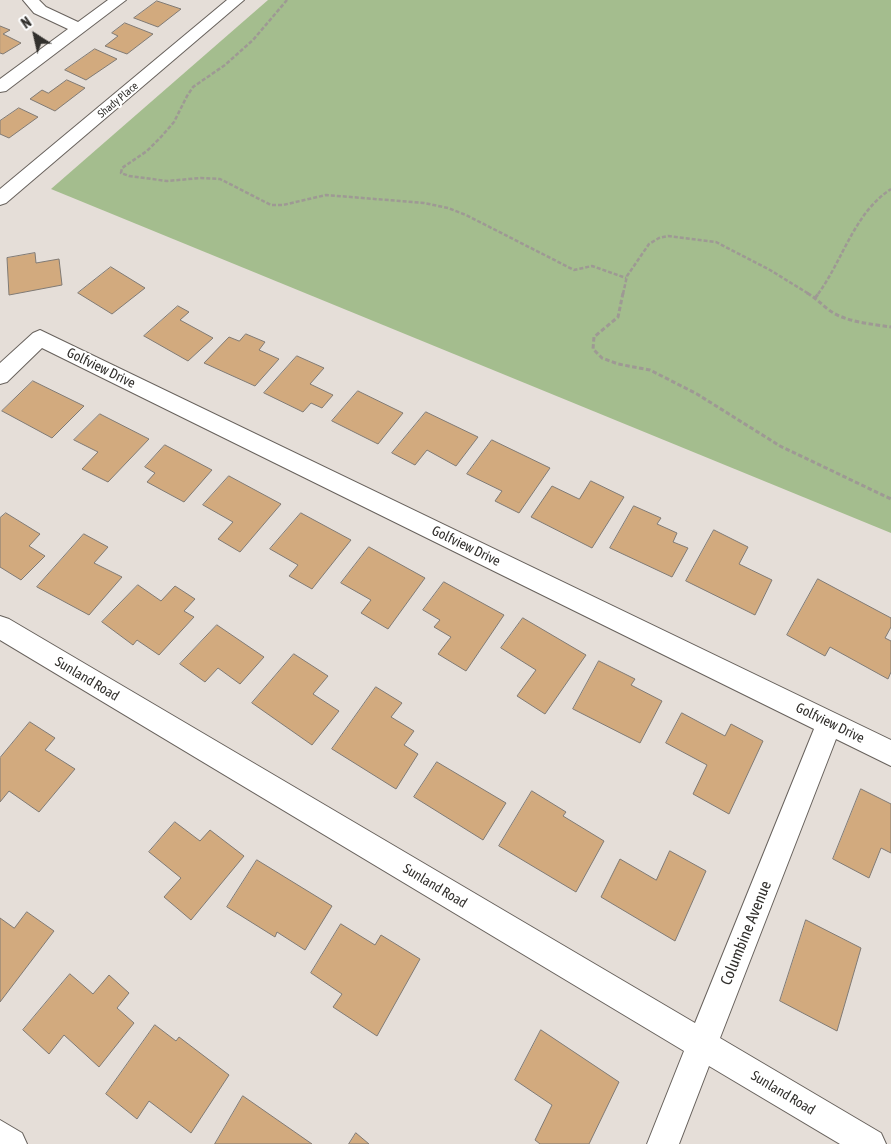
<!DOCTYPE html>
<html>
<head>
<meta charset="utf-8">
<style>
  body { margin:0 }
  #map { position:relative; width:891px; height:1144px; overflow:hidden; background:#e5ded8; font-family:"Asap Condensed",sans-serif }
  canvas { display:block }
  .north { position:absolute; left:10px; top:10px; width:50px; height:50px; -webkit-text-stroke:4px #fff; paint-order:stroke; rotate:325deg; font-size:14px; font-weight:700; line-height:20px; text-align:center; color:#32302d }
  .north::after { content:''; display:block; margin:auto; width:18px; height:22px; background:#32302d; clip-path:polygon(50% 0,100% 100%,50% 72%,0 100%) }
</style>
</head>
<body>
<div id="map">
<canvas width="891" height="1144"></canvas>
<div class="north">N</div>
</div>
<script>
const c = document.querySelector('canvas').getContext('2d');
c.lineJoin = 'round';
function fill(path, color) { c.fillStyle = color; c.fill(path, 'evenodd'); }
function trace(path, color, width, dash) { c.strokeStyle = color; c.lineWidth = width; c.lineCap = dash ? 'butt' : 'round'; c.setLineDash(dash || []); c.stroke(path); }
function write(font, color, halo, rows, align = 'center') {
  c.font = font + ' "Asap Condensed",sans-serif'; c.lineWidth = 4; c.setLineDash([]); c.textBaseline = 'middle'; c.strokeStyle = halo; c.fillStyle = color; for (const [text, x, y, turn = 0] of rows) {
    c.save(); c.translate(x, y); c.rotate((+turn || 0) * Math.PI / 180); c.textAlign = isNaN(turn) ? turn : align; if (halo) c.strokeText(text, 0, 0); c.fillText(text, 0, 0); c.restore();
  }
}
const green = new Path2D(`
  M268,0h623v533l-840,-344z`);
const building = new Path2D(`
  M157,1l24,8 -23,18 -24,-9z
  M125,23l28,11 -26,20 -22,-8 13,-10 -6,-3z
  M0,26l10,4 -7,4 18,9 -18,11 -3,-1z
  M95,49l22,10 -31,21 -21,-10z
  M67,80l18,8 -30,23 -25,-12 12,-9 6,3z
  M19,108l19,9 -29,21 -9,-4v-13z
  M35,253l1,10 23,-4 3,26 -53,10 -2,-37z
  M111,267l34,21 -33,26 -34,-21z
  M178,306l11,6 -9,8 33,18 -25,23 -44,-25z
  M246,334l19,8 -6,8 20,9 -24,27 -51,-23 25,-26 10,4z
  M297,356l27,12 -14,16 23,11 -11,13 -11,-5 -8,9 -39,-19z
  M33,381l51,25 -32,32 -50,-27z
  M358,391l45,22 -25,31 -46,-23z
  M426,412l52,25 -22,29 -29,-16 -12,15 -23,-12z
  M100,414l49,25 -41,43 -26,-13 16,-17 -24,-12z
  M492,440l58,28 -31,45 -24,-12 7,-10 -35,-17z
  M165,445l47,25 -28,32 -37,-20 8,-9 -10,-6z
  M229,476l52,28 -41,48 -22,-13 15,-17 -30,-17z
  M591,481l33,16 -32,51 -61,-31 21,-31 27,13z
  M634,506l27,12 -4,6 20,9 -4,9 15,6 -16,29 -62,-29z
  M6,513l34,21 -11,12 16,10 -24,24 -21,-13v-49z
  M301,513l50,27 -39,49 -23,-13 9,-11 -28,-16z
  M714,530l34,17 -9,17 33,16 -17,35 -69,-34z
  M84,534l24,13 -14,16 28,14 -33,38 -52,-28z
  M369,547l56,31 -37,51 -27,-16 10,-13 -30,-17z
  M818,579l73,39v9l-6,11 6,3v31l-3,7 -58,-32 -5,9 -38,-21z
  M444,582l60,33 -38,56 -28,-17 13,-17 -17,-10 6,-7 -17,-10z
  M138,585l23,16 14,-15 20,13 -11,12 10,6 -35,38 -22,-15 -4,5 -31,-23z
  M523,618l63,37 -41,59 -28,-18 19,-26 -35,-22z
  M217,625l47,32 -24,27 -22,-16 -13,14 -25,-18z
  M294,654l34,22 -15,18 26,17 -27,34 -60,-42z
  M599,661l36,18 -4,6 31,16 -22,42 -67,-34z
  M376,687l26,16 -11,14 23,14 -10,14 14,9 -22,35 -64,-40z
  M682,713l43,23 6,-12 32,17 -34,73 -36,-20 14,-29 -41,-22z
  M30,722l25,16 -10,12 30,19 -36,43 -30,-21 -9,11v-44z
  M437,762l69,41 -23,37 -69,-43z
  M861,789l30,15v49l-10,-5 -12,30 -36,-19z
  M532,791l34,21 -3,4 41,25 -28,51 -77,-46z
  M175,822l25,19 10,-11 34,26 -53,64 -27,-23 17,-19 -32,-26z
  M670,851l36,20 -31,70 -74,-44 19,-38 36,21z
  M257,860l75,46 -27,44 -28,-18 -2,5 -48,-30z
  M27,912l27,19 -54,71v-84l14,10z
  M806,920l55,28 -24,83 -57,-30z
  M341,924l34,21 6,-10 39,24 -43,77 -44,-29 9,-13 -31,-21z
  M70,974l23,20 16,-19 20,18 -12,15 17,15 -35,44 -35,-32 -15,19 -26,-24z
  M155,1025l21,16 3,-4 50,38 -38,58 -42,-32 -12,18 -31,-25z
  M541,1030l78,52 -30,62h-49l-5,-4 17,-35 -37,-25z
  M243,1096l69,48h-97z
  M356,1133l13,11h-20z`);
const pathFar1 = new Path2D(`
  M287,0l-34,40 -28,25 -32,22 -6,9 -13,26 -13,15 -14,14 -25,17 -1,5 8,3 38,5 34,-3 19,1 51,26h12l43,-10 98,8 24,5 18,7 108,55 18,-4 34,12
  M623,294l4,-18 22,-32 10,-6 9,-2 48,6 54,28 39,24
  M818,294c25,-34 36,-81 73,-105`);
const path = new Path2D(`
  M623,293l-5,24 -24,20 -1,12 9,9 16,6 32,6 47,24 83,52 111,53
  M807,293c9,5 14,11 22,17 16,12 43,14 62,17
  M815,298l4,-5`);
const minor = new Path2D(`
  M23,0h16l7,7 32,15 30,-22h18l-120,91 -6,1v-13l68,-50 -34,-16z
  M227,0h17l-238,203 -6,2v-16z
  M40,330l851,410v26l-55,-27 -116,299 161,95 5,11h-46l-131,-78 -30,78h-32l37,-93 -684,-411v-24l9,3 686,404 119,-294 -772,-381 -35,34 -7,2v-21l33,-30z
  M0,1120l22,13 5,11h-27z`);
const farStreetnames = [
  ["Shady Place",118,100,-40]
];
const streetNames = [
  ["Golfview Drive",101,368,26],
  ["Golfview Drive",466,546,26],
  ["Sunland Road",87,679,31],
  ["Golfview Drive",830,723,26],
  ["Sunland Road",435,886,31],
  ["Sunland Road",783,1093,31]
];
const nearStreetnames = [
  ["Columbine Avenue",746,933,-68]
];
fill(green, '#a4bd8e');
fill(building, '#d2aa7e');
trace(building, '#807a74', 1);
trace(minor, '#68625d', 2);
trace(pathFar1, '#9e9994', 2.5, [4, 2]);
trace(path, '#9e9994', 3, [4.5, 2.5]);
fill(minor, '#fff');
write('11px', '#32302d', '#fff', farStreetnames);
write('14px', '#32302d', '#fff', streetNames);
write('16px', '#32302d', '#fff', nearStreetnames);
</script>
</body>
</html>
